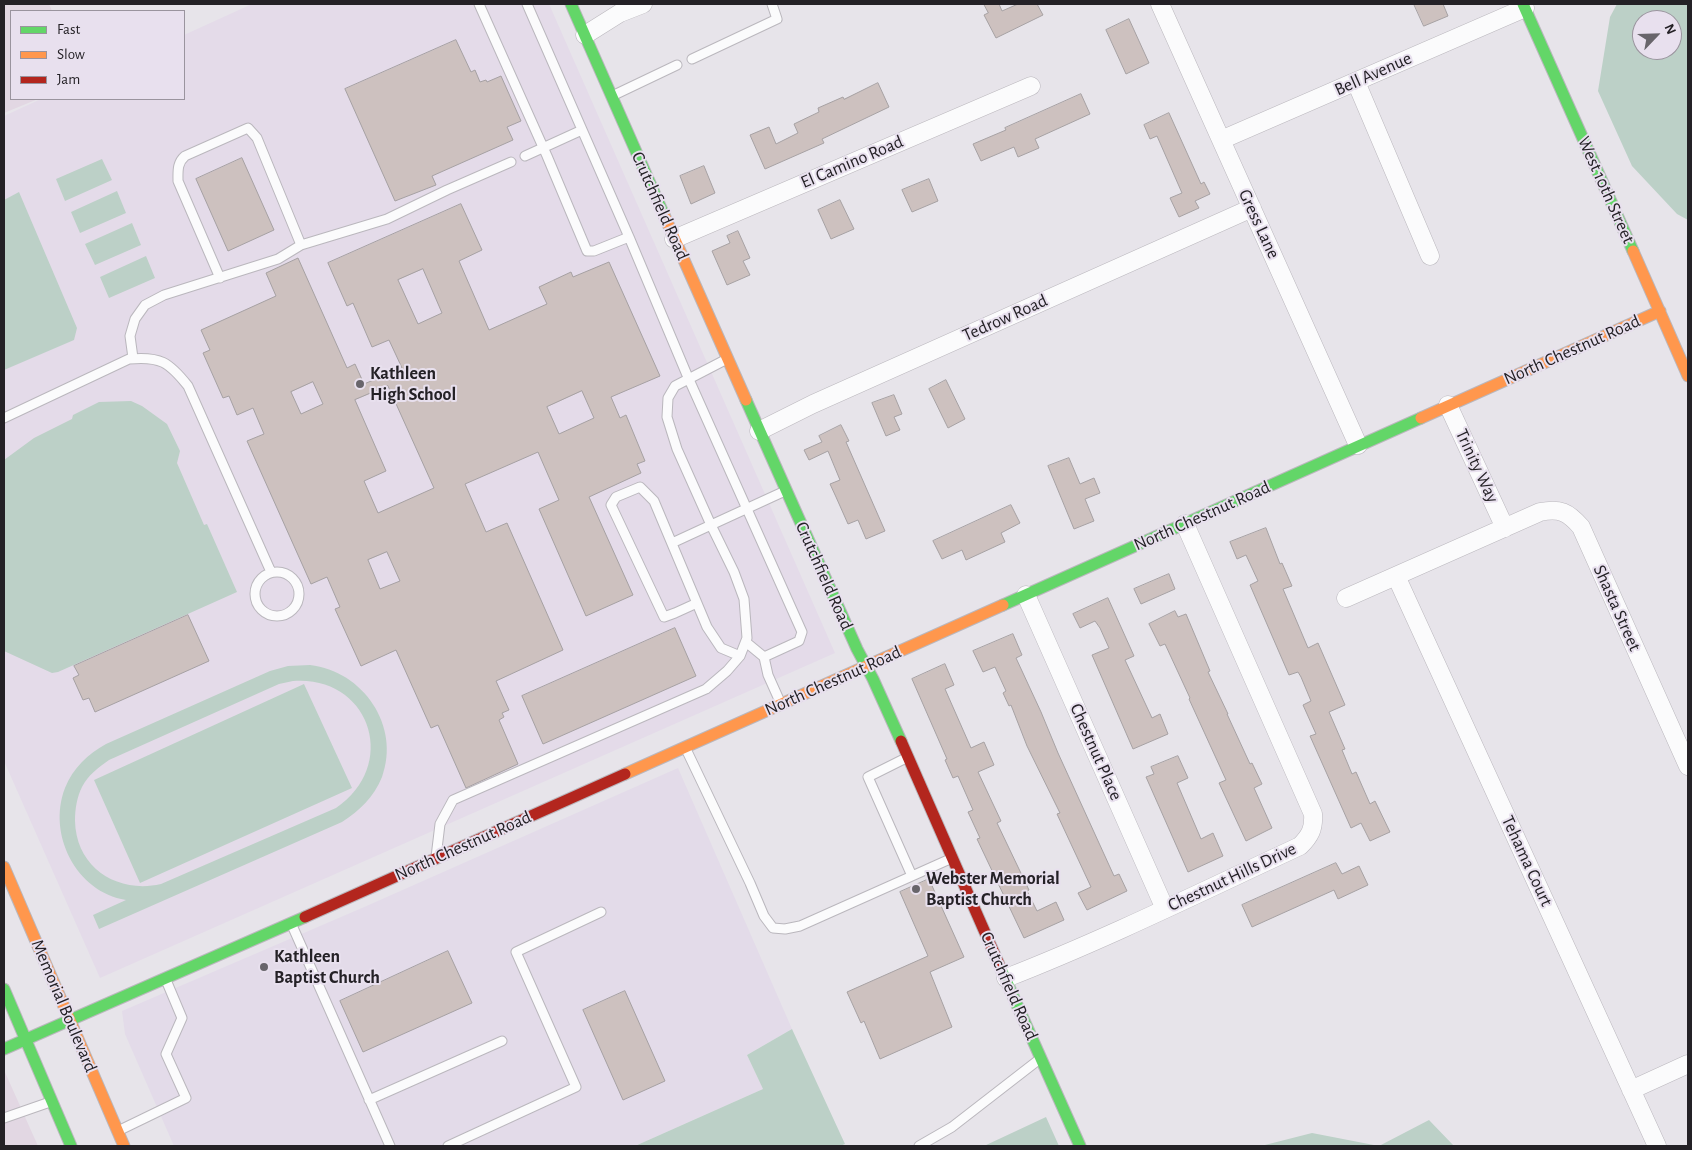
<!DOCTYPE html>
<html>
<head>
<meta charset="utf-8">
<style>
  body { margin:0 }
  #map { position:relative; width:1692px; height:1150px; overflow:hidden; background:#e7e4ea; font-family:"Alegreya Sans",sans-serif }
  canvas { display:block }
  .frame { position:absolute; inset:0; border:5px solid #242126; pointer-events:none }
  .legend { position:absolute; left:10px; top:10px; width:175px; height:90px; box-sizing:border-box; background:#e8e0ee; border:1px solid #9a949e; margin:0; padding:6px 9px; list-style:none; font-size:15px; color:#242126 }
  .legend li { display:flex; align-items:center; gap:10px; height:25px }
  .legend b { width:25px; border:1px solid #9a949e }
  .north { position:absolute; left:1632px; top:10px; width:50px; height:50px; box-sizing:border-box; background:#e8e0ee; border:1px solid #9a949e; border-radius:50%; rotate:66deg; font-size:14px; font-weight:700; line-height:20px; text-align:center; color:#242126 }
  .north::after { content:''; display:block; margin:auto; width:18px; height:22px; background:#68656b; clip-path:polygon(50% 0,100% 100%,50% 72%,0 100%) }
</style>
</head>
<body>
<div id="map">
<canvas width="1692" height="1150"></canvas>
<div class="frame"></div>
<ul class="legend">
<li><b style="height:6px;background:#63d668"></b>Fast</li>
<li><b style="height:6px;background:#ff974d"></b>Slow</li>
<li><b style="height:6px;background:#b3261e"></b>Jam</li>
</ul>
<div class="north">N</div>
</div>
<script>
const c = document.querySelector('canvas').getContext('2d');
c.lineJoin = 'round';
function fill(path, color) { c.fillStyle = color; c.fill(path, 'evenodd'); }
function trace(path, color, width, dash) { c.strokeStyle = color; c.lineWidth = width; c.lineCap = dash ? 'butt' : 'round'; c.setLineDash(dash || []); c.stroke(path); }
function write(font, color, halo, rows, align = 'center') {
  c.font = font + ' "Alegreya Sans",sans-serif'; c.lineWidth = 4; c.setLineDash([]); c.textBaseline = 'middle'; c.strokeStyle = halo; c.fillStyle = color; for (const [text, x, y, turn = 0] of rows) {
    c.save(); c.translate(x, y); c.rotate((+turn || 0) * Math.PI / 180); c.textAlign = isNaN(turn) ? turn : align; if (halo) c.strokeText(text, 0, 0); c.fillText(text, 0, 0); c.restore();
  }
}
const commercial = new Path2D(`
  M4,4h45l3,7h-41v88h27l-34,14z
  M4,1070l34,76h-34z`);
const built = new Path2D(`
  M678,768l114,261 -45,26 16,34 -128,57h-461l-49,-112 -3,-23 240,-103z`);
const education = new Path2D(`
  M252,4h297l286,649 -735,325 -96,-217v-645l37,-17h143v-64z`);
const green = new Path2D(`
  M1617,4h71v216l-11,-6 -45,-48 -34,-75 12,-74zM1642,20h30v30h-30z
  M102,159l10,21 -47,21 -9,-22z
  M117,191l9,22 -46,20 -9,-21z
  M19,192l58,136 -3,12 -70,30v-170z
  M132,223l9,22 -46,20 -10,-21z
  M146,256l9,22 -46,20 -9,-21z
  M131,401l11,5 25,18 13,27 -3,12 27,62 3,-1 30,68 -179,80 -6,1 -48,-22v-191l30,-22 38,-19 1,-4 26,-13z
  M310,665c53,6 91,61 72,112 -8,20 -23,34 -40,45l-243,107 -6,-14 33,-15c-50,-8 -79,-66 -61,-112 8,-20 23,-34 41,-44l164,-73 18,-5zM293,681c77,-6 107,84 43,127l-175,76c-43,10 -85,-16 -86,-63 0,-12 2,-24 7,-34 6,-12 17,-20 27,-27l170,-76z
  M304,684l48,104 -212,95 -46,-103z
  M792,1029l53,115 -5,2h-205l128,-57 -16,-34z
  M1046,1117l13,29h-75z
  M1429,1120l25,26h-193l51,-13 67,13z`);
const building = new Path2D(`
  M984,4h15l3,7 16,-7h19l6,11 -47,23 -12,-23 4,-2z
  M1414,4h29l5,12 -24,10z
  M1129,19l20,44 -23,11 -20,-44z
  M456,40l15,32 4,-2 5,12 6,-2 1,2 14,-6 20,45 -14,6 6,13 -81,36 4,9 -41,16 -50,-112z
  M878,83l11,24 -67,32 2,4 -59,26 -15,-34 19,-8 7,17 22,-11 -4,-9 25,-12 -1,-4 25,-11 1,2z
  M1081,94l9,20 -55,25 4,9 -21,9 -4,-10 -33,14 -8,-17 33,-14 -1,-2z
  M1169,113l32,71 3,-2 6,12 -15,7 4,7 -20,9 -9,-19 12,-5 -25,-57 -7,3 -6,-14z
  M242,158l32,72 -46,21 -32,-72z
  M704,166l11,27 -24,11 -11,-28z
  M929,179l9,22 -26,11 -10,-22z
  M840,200l14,29 -23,10 -13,-29z
  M461,204l21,46 -23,11 30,69 58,-26 -8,-17 32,-15 2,5 36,-15 51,114 -49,21 9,21 6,-3 19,46 -8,3 4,9 -52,24 44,98 -47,21 -47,-107 20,-9 -21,-48 -73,32 21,48 21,-9 56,127 -67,31 13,29 -7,3 2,4 -5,3 19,44 -52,24 -28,-63 -7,3 -35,-78 -35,16 -26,-57 5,-2 -13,-30 -16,7 -64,-143 17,-7 -11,-26 -16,7 -8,-19 -6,2 -20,-45 7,-3 -9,-20 75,-34 -10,-23 32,-15 49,110 8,-4 9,20 38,-16 -13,-28 -17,7 -19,-44 -6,3 -19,-43zM423,269l19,44 -24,11 -20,-44zM313,382l10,22 -22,10 -10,-22zM388,386l46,102 -56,25 -14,-32 22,-10 -31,-71zM582,391l12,27 -35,16 -12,-27zM387,552l13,29 -20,8 -12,-29z
  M738,231l12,27 -7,3 7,14 -23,10 -15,-34 18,-8 -3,-7z
  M946,380l19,39 -17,9 -19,-39z
  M894,395l8,19 -8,3 6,13 -14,6 -14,-33z
  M841,425l8,16 -3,1 39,89 -19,8 -8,-19 -10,4 -12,-27 -6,-13 10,-4 -12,-29 -19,9 -5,-10 18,-8 -3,-6z
  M1069,458l11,26 14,-6 6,15 -15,6 9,22 -20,8 -26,-63z
  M1011,505l9,18 -19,10 4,9 -39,18 -4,-10 -20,9 -9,-18z
  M1266,528l14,36 2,-1 10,23 -9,3 25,59 10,-5 27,62 -16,7 16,37 -3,1 10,24 4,-2 14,32 5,-3 15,31 -20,9 -9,-18 -10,5 -41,-92 6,-2 -13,-29 8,-4 -10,-24 -3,-5 -9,3 -39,-90 8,-4 -12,-26 -9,4 -7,-17z
  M1169,574l6,15 -34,15 -7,-15z
  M1108,598l26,58 -9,4 27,58 8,-4 8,20 -35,15 -41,-94 17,-7 -9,-20 -5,-7 -15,7 -7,-14z
  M1175,611l3,6 8,-3 24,57 -2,1 20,42h-1l23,50 2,-1 10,21 -8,4 18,40 -26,13 -27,-58 7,-3 -37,-81 1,-1 -25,-54 -5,2 -11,-22z
  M188,615l21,46 -114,51 -6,-14 -6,2 -10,-22 6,-3 -5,-9z
  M675,628l21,48 -153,68 -21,-48z
  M1013,634l9,21 -6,3 25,54 17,41 56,123 5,-2 8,17 -40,19 -9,-17 13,-6 -34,-73 3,-1 -33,-67 -16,-41 -2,1 -6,-13 3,-2 -11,-24 -12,5 -10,-21z
  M945,664l9,21 -9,4 26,59 13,-6 10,23 -16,7 23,49 -4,2 32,67 -2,1 10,20 19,-9 8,18 -40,18 -47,-99 3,-1 -12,-26 5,-2 -15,-34 -5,2 -8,-18 2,-1 -35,-80z
  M1178,756l10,22 -11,5 24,56 12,-6 10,23 -35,16 -42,-95 8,-3 -3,-7z
  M1336,863l6,11 17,-8 9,19 -30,14 -4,-9 -82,37 -10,-22z
  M929,879l35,78 -34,15 22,55 -72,32 -16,-38 -3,2 -14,-31 81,-36 -28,-64z
  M448,951l24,52 -109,49 -23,-51z
  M625,991l40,90 -42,19 -40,-90z`);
const lane = new Path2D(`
  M479,4l68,152 40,95h7l35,-14 -102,-233
  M692,59l85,-40 -5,-15
  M612,96l65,-31
  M525,156l57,-26
  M629,237l58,138 115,257 -3,9 -35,16 -17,-14
  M220,278l-42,-97c0,-10 -1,-18 7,-25l63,-28 9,10 44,107
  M133,358l-3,-22 5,-17 10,-14 19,-10 114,-36 23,-14 86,-26 60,-29 64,-28
  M727,359l-52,27 -7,12 -1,19 10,32 34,76 74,-34
  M4,418l125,-59c31,-3 40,3 59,27l83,186
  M255 594a22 22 0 1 1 44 0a22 22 0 1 1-44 0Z
  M697,603l-22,10 -11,4 -53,-112 5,-8 24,-10 14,14 53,126 14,21 19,8
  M764,657l4,18 13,29
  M685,747l65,136 14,33 9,12 12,1 15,-3 112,-50
  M908,757l-40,20 44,99 38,-17
  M436,857l4,-33 13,-24 253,-111 21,-18 13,-15 7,-18 -3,-39 -10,-27 -23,-47 -39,18
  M291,923l99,223
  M369,1100l133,-59
  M4,1118l46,-16
  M120,1130l66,-32 -20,-44 16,-36 -16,-38
  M448,1146l128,-59 -60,-135 85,-40
  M919,1146l33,-19 89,-69`);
const street = new Path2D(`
  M1160,4l198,441
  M585,35l35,-22 23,-9
  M1356,82l74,174
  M1221,140l304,-132
  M674,239l357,-153
  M1448,405l57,123
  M759,431l54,-27 439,-196
  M1396,576l261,570
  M1026,595l139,314
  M1346,598l194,-86c20,-4 28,0 41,15l107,239
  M1006,978c100,-39 197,-87 294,-132 10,-10 14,-17 13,-32l-128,-290
  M1631,1090l57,-26`);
const fast = new Path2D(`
  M571,4l93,211
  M1523,4l110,247
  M746,400l111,249 16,30 28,62
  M1003,605l418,-187
  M1001,969l79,177
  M4,989l67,157
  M4,1049l301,-132`);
const slow = new Path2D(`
  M664,215l82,185
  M1633,251l55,125
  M1421,418l239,-107
  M625,774l378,-169
  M4,867l120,279`);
const jam = new Path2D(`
  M901,741l100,228
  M305,917l320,-143`);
const markers = [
  [360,384,5,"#68656b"],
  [916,889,5,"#68656b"],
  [264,967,5,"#68656b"]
];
const streetNames = [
  ["Bell Avenue",1373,74,-24],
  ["El Camino Road",852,162,-23],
  ["West 10th Street",1606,190,66],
  ["Crutchfield Road",660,206,66],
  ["Gress Lane",1259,224,65],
  ["Tedrow Road",1005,318,-24],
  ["North Chestnut Road",1572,350,-24],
  ["Trinity Way",1477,466,65],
  ["North Chestnut Road",1202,516,-24],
  ["Crutchfield Road",824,576,66],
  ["Shasta Street",1617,608,66],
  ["North Chestnut Road",833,681,-24],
  ["Chestnut Place",1096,752,66],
  ["North Chestnut Road",463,846,-24],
  ["Tehama Court",1527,861,65],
  ["Chestnut Hills Drive",1232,877,-25],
  ["Crutchfield Road",1009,986,66],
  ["Memorial Boulevard",64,1006,67]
];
const poiNames = [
  ["Kathleen",370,374],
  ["High School",370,395],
  ["Webster Memorial",926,879],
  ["Baptist Church",926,900],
  ["Kathleen",274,957],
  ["Baptist Church",274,978]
];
fill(commercial, '#e2d7e3');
fill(built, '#e3dbe9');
fill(education, '#e4dbe9');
fill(green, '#bcd0c7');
fill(building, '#cdc1bf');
trace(building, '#a6a1a3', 1);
trace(lane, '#bab7bd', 11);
trace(street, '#bab7bd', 19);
trace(fast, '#bab7bd', 13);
trace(slow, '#bab7bd', 13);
trace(jam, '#bab7bd', 13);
trace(lane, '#fbfbfc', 9);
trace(street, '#fbfbfc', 18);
trace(fast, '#63d668', 11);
trace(slow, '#ff974d', 11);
trace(jam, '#b3261e', 11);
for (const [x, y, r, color] of markers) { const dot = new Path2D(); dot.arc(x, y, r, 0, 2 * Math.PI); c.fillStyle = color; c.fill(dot); trace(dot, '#e8e0ee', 2); }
write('18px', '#242126', '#e8e0ee', streetNames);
write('bold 18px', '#242126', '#e8e0ee', poiNames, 'left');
</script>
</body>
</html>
